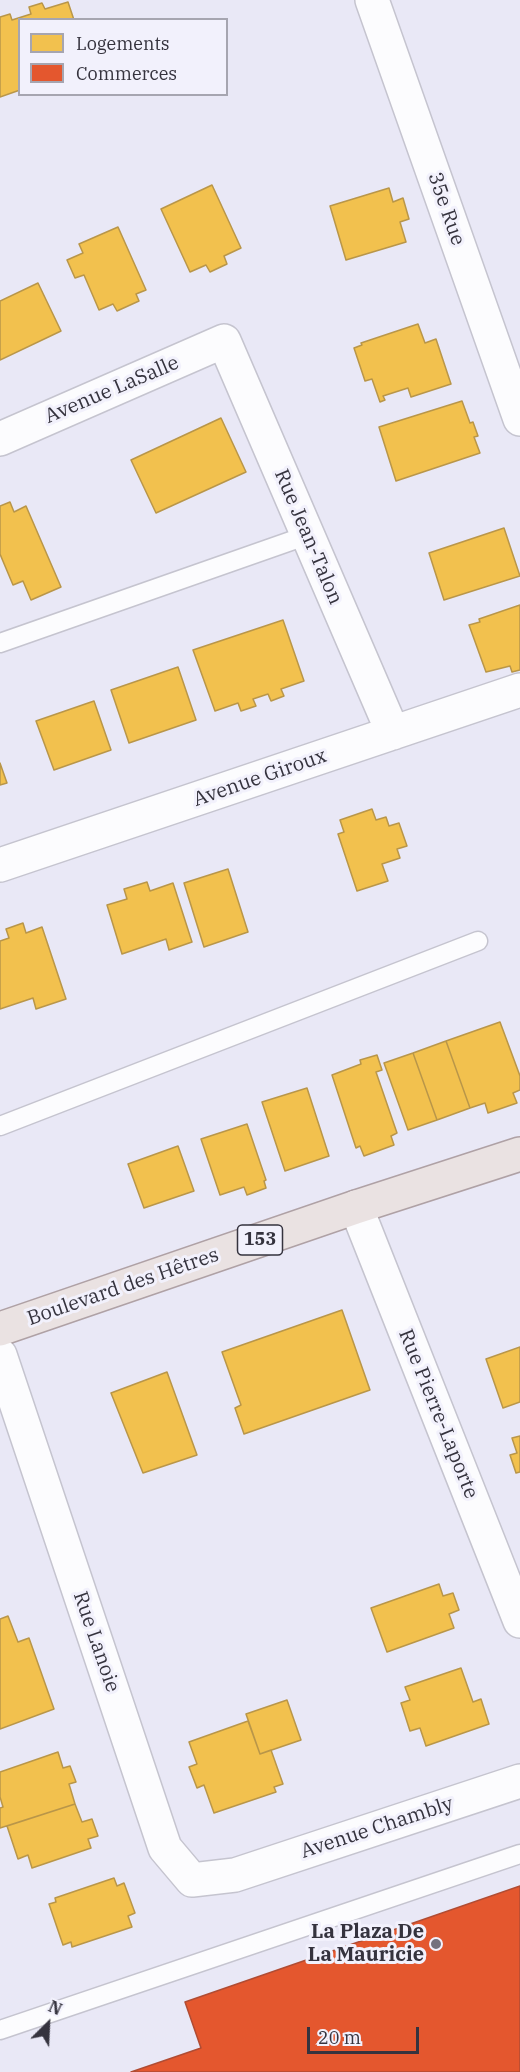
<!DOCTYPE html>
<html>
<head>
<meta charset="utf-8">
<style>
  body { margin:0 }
  #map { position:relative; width:520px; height:2072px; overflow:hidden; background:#e9e8f6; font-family:"IBM Plex Serif",serif }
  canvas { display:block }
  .legend { position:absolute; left:18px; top:18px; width:210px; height:78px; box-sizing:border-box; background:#f2f1fc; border:2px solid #a6a5b0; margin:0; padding:8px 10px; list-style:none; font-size:18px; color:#35333e }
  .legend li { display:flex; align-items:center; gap:12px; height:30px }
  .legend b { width:30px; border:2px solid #a6a5b0 }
  .north { position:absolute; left:18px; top:1994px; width:60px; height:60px; -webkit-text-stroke:4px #f2f1fc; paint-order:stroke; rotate:24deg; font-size:16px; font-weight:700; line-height:24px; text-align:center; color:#35333e }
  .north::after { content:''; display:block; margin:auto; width:21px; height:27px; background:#35333e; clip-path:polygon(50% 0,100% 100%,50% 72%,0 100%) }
  .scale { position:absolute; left:307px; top:2027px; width:112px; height:27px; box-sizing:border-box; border:3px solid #35333e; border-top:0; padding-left:8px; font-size:18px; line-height:21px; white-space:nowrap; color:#35333e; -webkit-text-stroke:4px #f2f1fc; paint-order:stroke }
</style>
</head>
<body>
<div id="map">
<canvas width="520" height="2072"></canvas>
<ul class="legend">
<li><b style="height:16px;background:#f2c14e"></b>Logements</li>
<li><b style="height:16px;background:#e4572e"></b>Commerces</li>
</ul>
<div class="north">N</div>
<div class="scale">20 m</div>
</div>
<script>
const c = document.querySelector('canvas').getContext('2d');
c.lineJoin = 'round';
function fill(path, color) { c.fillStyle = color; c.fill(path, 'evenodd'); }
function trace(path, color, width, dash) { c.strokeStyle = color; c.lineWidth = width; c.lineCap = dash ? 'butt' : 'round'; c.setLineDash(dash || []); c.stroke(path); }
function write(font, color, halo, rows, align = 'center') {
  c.font = font + ' "IBM Plex Serif",serif'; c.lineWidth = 6; c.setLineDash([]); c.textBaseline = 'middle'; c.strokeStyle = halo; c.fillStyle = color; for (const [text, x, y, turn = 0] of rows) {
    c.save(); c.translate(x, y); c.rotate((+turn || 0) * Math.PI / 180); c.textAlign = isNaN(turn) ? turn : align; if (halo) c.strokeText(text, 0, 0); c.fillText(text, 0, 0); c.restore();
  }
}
const homes = new Path2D(`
  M68,2l6,18h-54v70l-20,7v-80l10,-3 2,6 19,-6 -2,-7 13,-4 3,6z
  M212,185l29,63 -17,8 3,8 -17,8 -4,-7 -16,7 -29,-63z
  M389,188l4,14 10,-4 6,21 -9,3 6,20 -60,18 -16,-54z
  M118,227l28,63 -10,4 3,7 -22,10 -4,-7 -14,6 -15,-35 -9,3 -8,-18 16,-7 -4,-9z
  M38,283l23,48 -61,29v-59z
  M418,324l7,19 11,-4 15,45 -40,13 -3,-9 -25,8 2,4 -5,2 -8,-23 -7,2 -11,-33 8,-3 -1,-2z
  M462,401l8,22 3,-1 5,14 -4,1 6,16 -84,28 -17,-54z
  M221,418l25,54 -90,41 -25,-53z
  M10,502l4,10 12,-6 35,81 -30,13 -8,-19 -10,4 -13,-31v-48z
  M504,528l16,48 -76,24 -15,-47z
  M520,605v65l-8,2 -2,-6 -24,6 -17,-47 11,-3 -1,-3z
  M283,620l21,61 -23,8 3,7 -13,5 -3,-7 -15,5 3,7 -15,5 -3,-8 -23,8 -22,-61z
  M178,667l18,53 -67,23 -18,-53z
  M94,701l17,49 -57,20 -18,-49z
  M0,763l7,20 -7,2z
  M372,809l4,11 10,-3 3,9 10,-3 8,23 -10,3 3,9 -18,6 6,17 -31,10 -19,-57 6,-2 -4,-12z
  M228,869l20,63 -44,15 -20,-64z
  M147,882l3,9 23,-8 19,59 -23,8 -3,-11 -44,15 -15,-49 20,-6 -3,-10z
  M23,923l3,10 16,-6 24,72 -30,10 -3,-11 -33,11v-68l9,-3 -3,-9z
  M500,1022l20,54v14l-7,3 4,10 -29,10 -3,-10 -15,5 -24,-67z
  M446,1041l24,67 -33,12 -24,-67z
  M413,1053l24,67 -29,10 -24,-67z
  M377,1055l5,15 -6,2 21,61 -6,3 3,9 -30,11 -4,-10 -4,2 -24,-73 29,-11 -1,-4z
  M307,1088l22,68 -44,15 -23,-69z
  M247,1124l19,56 -2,1 2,7 -19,7 -3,-8 -24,8 -19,-56z
  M178,1146l16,45 -50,17 -16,-44z
  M342,1310l28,80 -126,44 -9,-26 6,-3 -19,-53z
  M520,1347v55l-17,6 -17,-49z
  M167,1372l30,83 -54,18 -32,-80z
  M520,1436v36l-4,1 -6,-18 7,-2 -5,-15z
  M439,1584l4,12 10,-3 6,17 -10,4 5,14 -67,24 -16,-44z
  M8,1616l10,26 11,-4 25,71 -54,20v-110z
  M461,1668l12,34 8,-3 8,25 -63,22 -6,-18 -10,3 -9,-28 9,-3 -5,-13z
  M287,1700l14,40 -41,14 -14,-40z
  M248,1721l12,33 11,-4 12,34 -9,3 2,5 -62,21 -10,-28 -7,3 -8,-21 8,-3 -8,-22z
  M58,1752l5,16 7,-2 6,16 -7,2 6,20 -75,24v-20l3,-1 -3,-10v-25z
  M75,1804l7,18 10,-3 6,17 -10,3 3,9 -59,20 -4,-13 -10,4 -11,-33z
  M114,1878l3,8 7,-3 11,30 -7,3 4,11 -60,20 -1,-5 -8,3 -14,-41 7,-2 -1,-4z`);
const shops = new Path2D(`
  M520,1886v186h-389l70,-24 -16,-46z`);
const lane = new Path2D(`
  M0,643l308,-108
  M0,1126l478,-185
  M0,2030l520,-176`);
const street = new Path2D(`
  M372,0l148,419
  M0,439l224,-98 169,392
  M0,865l520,-175
  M356,1207l164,414
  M0,1355l165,493 27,32 43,-5 285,-94`);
const primary = new Path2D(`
  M0,1329l356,-122 164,-53`);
const markers = [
  [436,1944,6,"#74727e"]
];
const shields = [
  [260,1240,45]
];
const shieldNames = [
  ["153",260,1240]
];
const streetNames = [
  ["35e Rue",446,209,71],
  ["Avenue LaSalle",112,390,-23],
  ["Rue Jean-Talon",308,537,67],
  ["Avenue Giroux",260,778,-19],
  ["Boulevard des Hêtres",123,1287,-19],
  ["Rue Pierre-Laporte",438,1414,68],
  ["Rue Lanoie",96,1642,71],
  ["Avenue Chambly",377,1828,-18]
];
const poiNames = [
  ["La Plaza De",424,1932],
  ["La Mauricie",424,1955]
];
fill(homes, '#f2c14e');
trace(homes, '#b99649', 1.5);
fill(shops, '#e4572e');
trace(shops, '#b04c33', 1.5);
trace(lane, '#c5c4cf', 21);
trace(street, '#c5c4cf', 36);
trace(primary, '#afa1a5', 36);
trace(lane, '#fcfcfe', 18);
trace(street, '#fcfcfe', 33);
trace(primary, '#eae2e2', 33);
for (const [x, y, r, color] of markers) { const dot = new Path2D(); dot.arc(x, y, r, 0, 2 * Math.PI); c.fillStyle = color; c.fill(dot); trace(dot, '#f2f1fc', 2); }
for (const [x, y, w] of shields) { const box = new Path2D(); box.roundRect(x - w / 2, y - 15, w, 30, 4.5); c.fillStyle = '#f2f1fc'; c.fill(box); trace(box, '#35333e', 1.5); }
write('bold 18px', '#35333e', null, shieldNames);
write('20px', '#35333e', '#f2f1fc', streetNames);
write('bold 20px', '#35333e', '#f2f1fc', poiNames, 'right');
</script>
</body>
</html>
